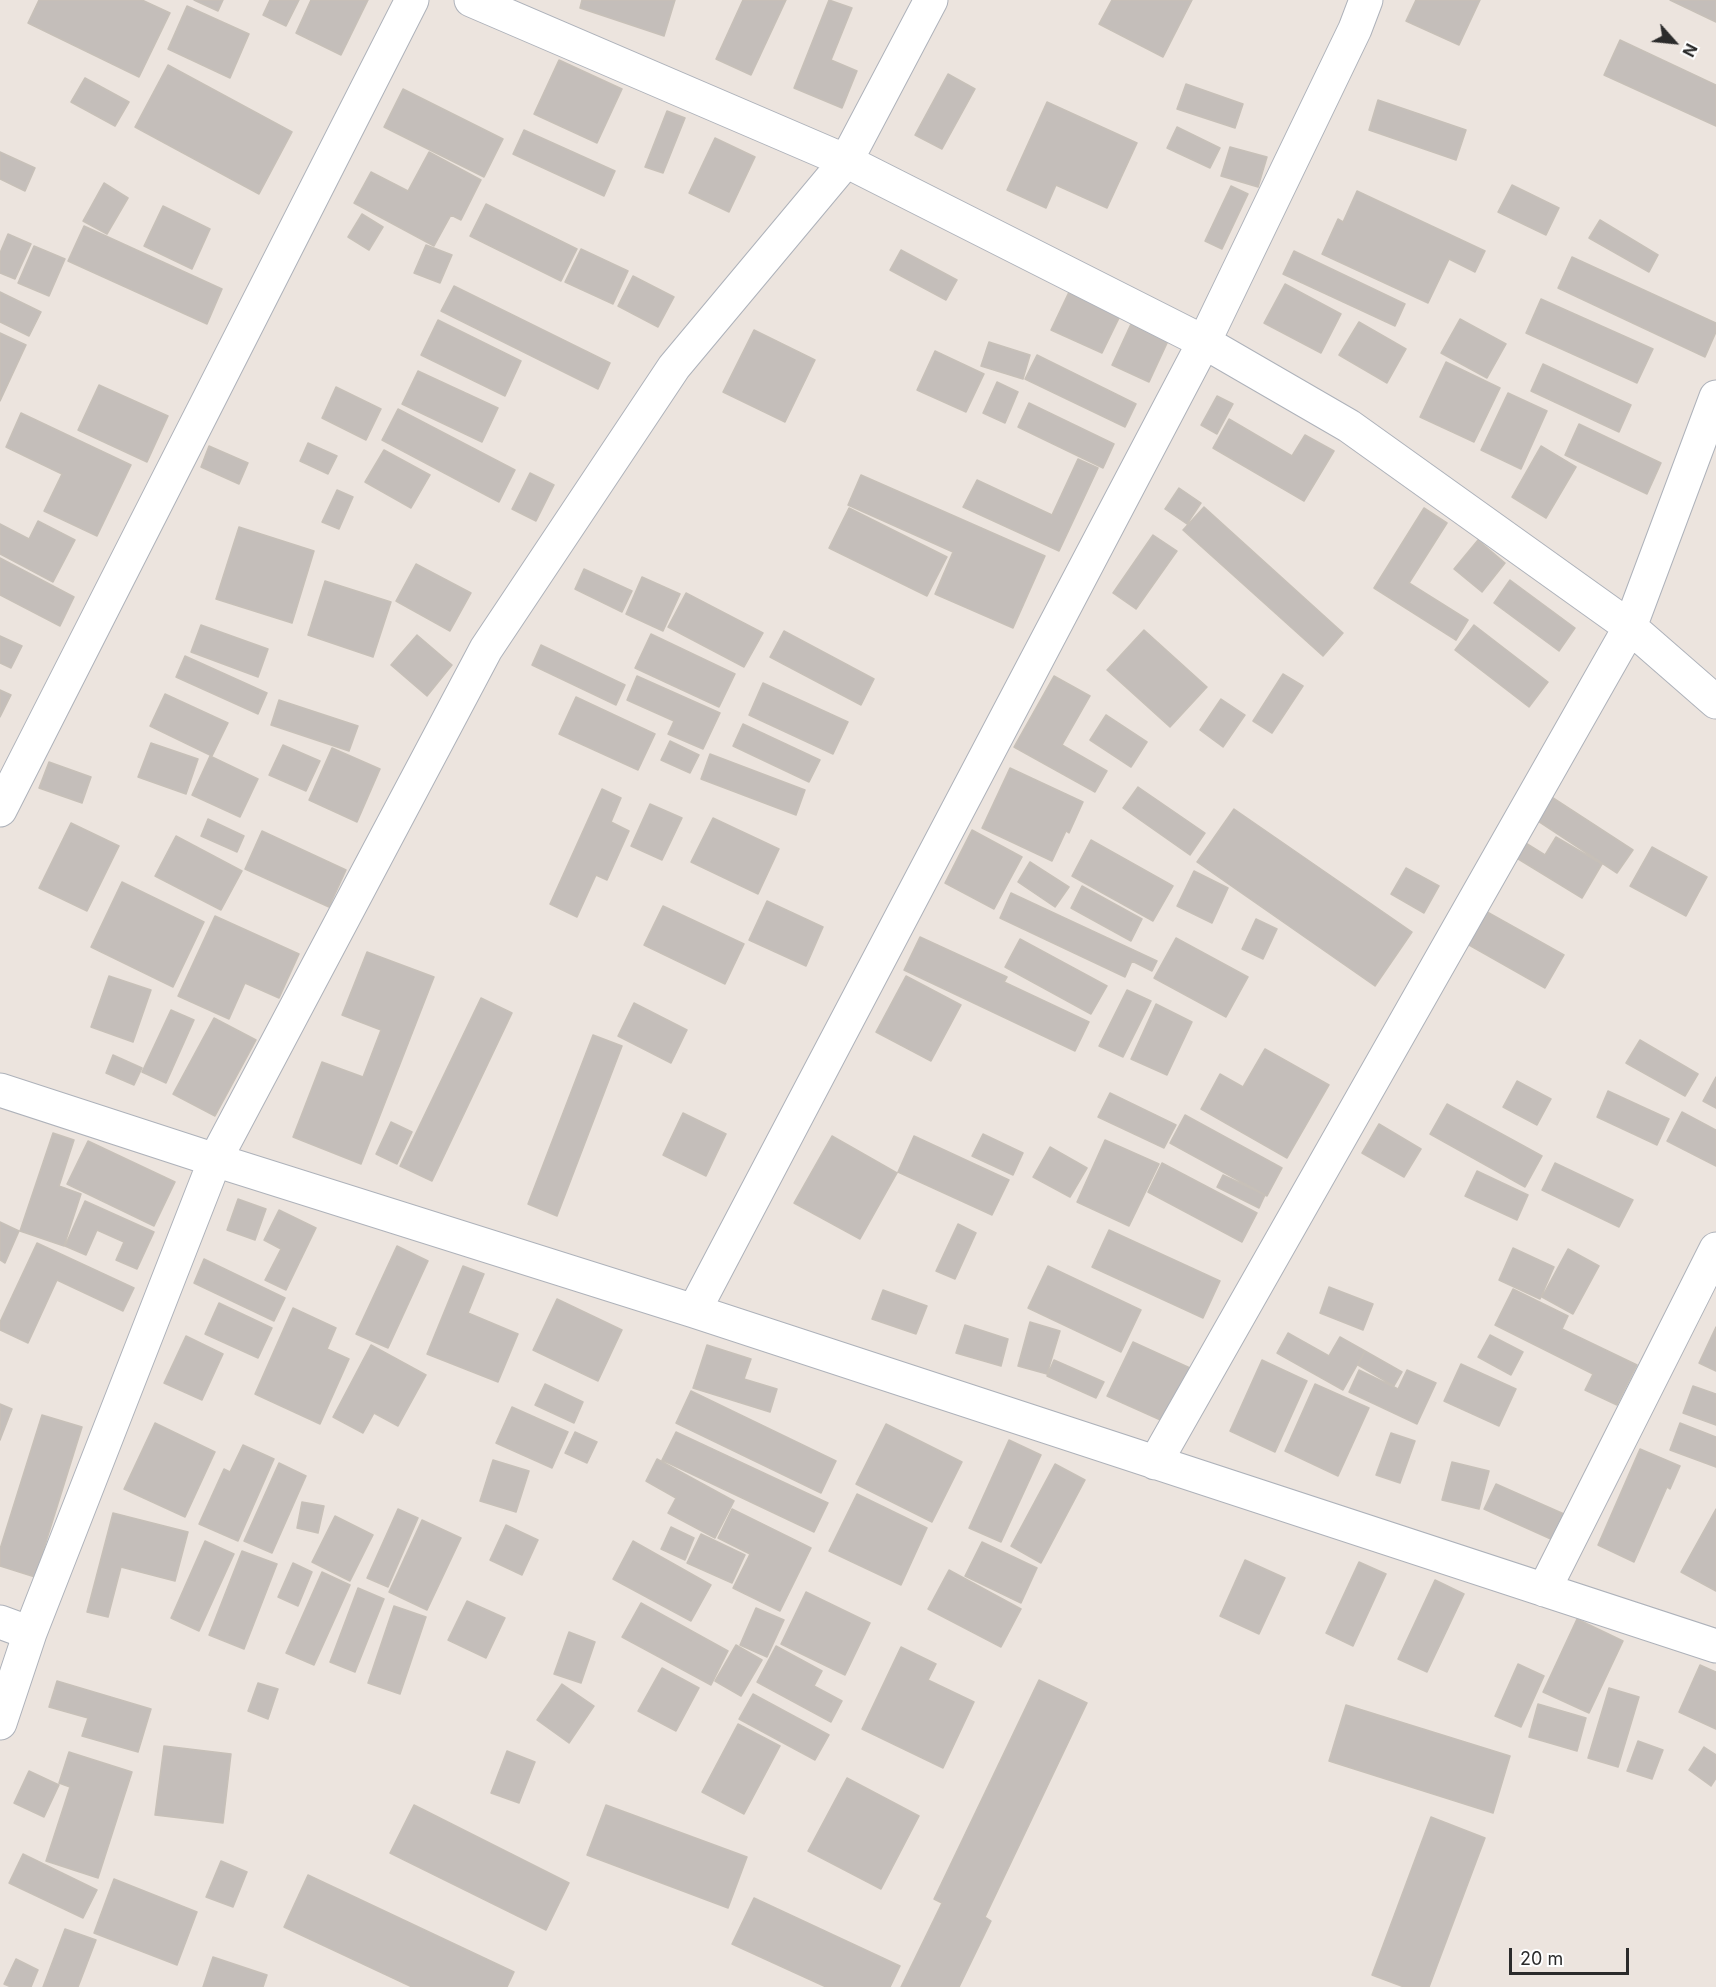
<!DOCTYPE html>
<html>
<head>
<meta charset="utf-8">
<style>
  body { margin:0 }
  #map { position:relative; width:1716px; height:1987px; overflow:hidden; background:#ece4de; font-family:Inter,sans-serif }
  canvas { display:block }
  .north { position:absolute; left:1644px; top:12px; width:60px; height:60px; -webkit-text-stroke:4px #fff; paint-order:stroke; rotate:117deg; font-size:16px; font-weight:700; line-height:24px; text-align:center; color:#2b2b2b }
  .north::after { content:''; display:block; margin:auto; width:21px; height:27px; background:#2b2b2b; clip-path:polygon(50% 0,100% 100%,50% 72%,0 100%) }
  .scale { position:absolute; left:1509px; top:1948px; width:120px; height:27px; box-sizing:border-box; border:3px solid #2b2b2b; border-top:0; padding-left:8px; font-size:18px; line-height:21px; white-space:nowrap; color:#2b2b2b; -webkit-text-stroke:4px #fff; paint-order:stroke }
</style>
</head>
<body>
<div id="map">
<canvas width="1716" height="1987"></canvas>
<div class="north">N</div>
<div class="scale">20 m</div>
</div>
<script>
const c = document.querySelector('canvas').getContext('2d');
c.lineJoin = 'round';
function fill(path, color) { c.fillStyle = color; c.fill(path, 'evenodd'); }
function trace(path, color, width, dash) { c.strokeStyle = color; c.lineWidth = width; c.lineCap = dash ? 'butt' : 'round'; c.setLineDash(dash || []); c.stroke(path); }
const building = new Path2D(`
  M39,0h103l28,13 -31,64 -111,-54z
  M194,0h29l-5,11z
  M270,0h29l-13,26 -23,-11z
  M311,0h57l-27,55 -45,-22z
  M582,0h93l-11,36 -84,-28z
  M743,0h43l-35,75 -35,-16z
  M829,0l23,8 -21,52 26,11 -15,37 -48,-20z
  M1112,0h80l-29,57 -64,-33z
  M1416,0h64l-21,45 -53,-24z
  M1670,0h46v22z
  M187,6l62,28 -19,44 -62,-29z
  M1620,40l96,45v41l-112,-51z
  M559,60l63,29 -25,54 -63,-29z
  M168,65l124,67 -33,62 -124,-67z
  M948,74l27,15 -33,60 -27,-14z
  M85,78l44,24 -14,24 -44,-24z
  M1186,84l57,20 -8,24 -58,-19z
  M403,89l100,50 -19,38 -100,-50z
  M1378,100l88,30 -10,30 -87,-30z
  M1047,102l90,41 -30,65 -51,-23 -10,23 -39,-18z
  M667,111l18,7 -22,55 -18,-6z
  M1177,127l43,21 -10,20 -43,-20z
  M524,130l91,41 -11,25 -91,-42z
  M715,138l40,19 -26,55 -40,-19z
  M1230,147l37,10 -9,30 -37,-11z
  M0,152l35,16 -10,23 -25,-12z
  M429,152l52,28 -20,40 -10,-5 -17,31 -80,-43 17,-31 37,19z
  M104,183l24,15 -21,36 -24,-13z
  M1512,185l47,23 -13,27 -48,-23z
  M1231,186l17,8 -26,55 -17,-8z
  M1357,191l128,60 -10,21 -26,-13 -21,44 -106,-49 16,-35 5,3z
  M486,204l91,45 -16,32 -91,-45z
  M163,206l47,23 -18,40 -48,-23z
  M362,214l21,13 -14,23 -21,-13z
  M1600,220l58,35 -9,17 -60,-34z
  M84,226l138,63 -15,35 -139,-63z
  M8,234l23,10 -16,35 -15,-6v-20z
  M426,245l26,10 -12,28 -26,-10z
  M34,246l31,13 -16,37 -31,-13z
  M581,249l47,22 -15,33 -48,-22z
  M901,250l56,30 -11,20 -56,-30z
  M1294,251l111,53 -10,22 -112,-52z
  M1572,257l144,66v9l-11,25 -147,-69z
  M633,276l41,21 -16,30 -40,-21z
  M1285,284l56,30 -20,39 -57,-30z
  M454,286l156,77 -12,26 -157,-78z
  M0,292l41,20 -12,24 -29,-14z
  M1069,292l51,24 -18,37 -51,-23z
  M1541,299l112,50 -16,34 -111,-50z
  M1460,319l46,25 -19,34 -46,-25z
  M438,320l83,41 -16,35 -84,-41z
  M1359,322l47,27 -19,34 -48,-28z
  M1131,324l37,17 -19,41 -37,-17z
  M754,330l61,30 -30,62 -62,-30z
  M0,333l26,12 -26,56z
  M989,342l41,13 -7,24 -42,-13z
  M935,351l49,23 -18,38 -49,-22z
  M1037,355l99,49 -11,23 -100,-48z
  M1446,362l54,26 -26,54 -54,-25z
  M1543,364l88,41 -12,27 -88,-41z
  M418,371l80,37 -16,34 -80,-38z
  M997,382l21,10 -13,31 -22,-10z
  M99,385l69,31 -21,46 -69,-32z
  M336,387l45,22 -15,31 -44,-22z
  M1508,393l39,18 -26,58 -40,-19z
  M1217,396l16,8 -16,30 -16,-9z
  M1029,403l85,41 -11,24 -85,-41z
  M398,409l117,61 -16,32 -117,-62z
  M21,413l110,52 -34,71 -53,-25 18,-37 -56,-27z
  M1229,419l63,37 13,-21 29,16 -30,50 -91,-53z
  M1579,424l82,39 -14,31 -82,-39z
  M308,443l29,13 -9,18 -28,-13z
  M209,446l39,17 -9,21 -38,-17z
  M1541,446l35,21 -30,51 -34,-21z
  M384,450l46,25 -19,33 -46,-26z
  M1078,459l20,9 -39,83 -96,-44 14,-27 75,35z
  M530,473l24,12 -18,36 -24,-12z
  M861,475l184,81 -32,72 -78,-34 18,-42 -105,-47z
  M1179,488l22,15 -14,21 -22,-15z
  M337,490l16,7 -14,32 -17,-7z
  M1204,507l139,126 -20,23 -140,-126z
  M849,508l98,49 -20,39 -98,-48z
  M1424,508l23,15 -38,60 59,37 -12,20 -82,-52z
  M38,521l37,19 -22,42 -53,-28v-30l29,15z
  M239,527l75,24 -22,72 -76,-24z
  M1153,535l24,16 -41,58 -23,-16z
  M1478,540l27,23 -23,29 -28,-23z
  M0,558l74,39 -14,29 -60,-31z
  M416,564l55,29 -21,38 -54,-30z
  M584,569l48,22 -10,21 -47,-23z
  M642,577l38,17 -17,37 -37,-17z
  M1510,580l65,48 -16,23 -65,-48z
  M325,581l66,21 -18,55 -65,-22z
  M686,593l77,40 -19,34 -76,-40z
  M201,625l67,24 -10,28 -67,-25z
  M1474,625l74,57 -19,25 -74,-57z
  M1144,630l63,57 -37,40 -63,-57z
  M784,631l90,48 -13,26 -91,-48z
  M651,634l84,40 -16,33 -84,-39z
  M417,635l35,30 -25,31 -36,-31z
  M0,636l22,10 -11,22 -11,-5z
  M541,645l84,40 -9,20 -84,-40z
  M185,656l82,37 -9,21 -82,-37z
  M1283,674l20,12 -31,47 -19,-12z
  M637,676l83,37 -17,36 -35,-15 6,-13 -47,-21z
  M1054,676l36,20 -28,49 45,26 -12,21 -81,-45z
  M763,683l85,39 -15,32 -84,-39z
  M0,690l11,5 -11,22z
  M165,694l63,29 -16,33 -62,-30z
  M576,697l79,37 -17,36 -79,-36z
  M1221,699l24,16 -22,32 -23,-17z
  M279,700l79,26 -9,25 -78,-26z
  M1106,715l41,27 -16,25 -41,-27z
  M743,724l77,36 -11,22 -76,-36z
  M670,741l29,14 -9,18 -29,-13z
  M151,743l47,16 -12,35 -48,-17z
  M283,745l37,16 -14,30 -37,-16z
  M332,748l48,21 -23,53 -48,-22z
  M710,754l95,36 -9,25 -95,-36z
  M210,756l48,23 -18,38 -48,-22z
  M49,762l42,15 -9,26 -43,-15z
  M1010,768l73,34 -14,31 -3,-2 -14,30 -70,-33z
  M1138,787l67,46 -15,22 -67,-47z
  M602,789l19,9 -10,24 18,9 -22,49 -11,-5 -19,42 -27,-13z
  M1550,796l83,54 -16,23 -82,-54z
  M650,804l32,14 -20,42 -31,-14z
  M1234,809l178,123 -37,54 -178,-124z
  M713,818l66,31 -21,45 -67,-32z
  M208,819l36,17 -7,16 -36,-16z
  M71,823l48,23 -32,65 -48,-23z
  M972,830l50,27 -28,52 -49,-26z
  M262,831l84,39 -17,37 -84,-38z
  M176,836l66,35 -21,39 -66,-34z
  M1556,837l46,27 -20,34 -67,-41 9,-15 21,13z
  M1091,840l82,46 -20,35 -81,-45z
  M1652,847l55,30 -21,39 -56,-30z
  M1030,862l39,25 -14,20 -37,-25z
  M1406,868l33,18 -15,27 -33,-19z
  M1194,871l34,17 -16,35 -35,-17z
  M122,882l82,40 -31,65 -82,-40z
  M1082,886l60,33 -11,22 -60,-33z
  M1011,893l146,68 -5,10 -20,-10 -7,16 -125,-59z
  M767,901l56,26 -17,39 -57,-26z
  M663,906l81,38 -19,40 -81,-39z
  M1480,908l84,47 -19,33 -83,-47z
  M215,916l84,38 -20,44 -34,-15 -16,36 -51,-23z
  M1256,919l21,10 -14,30 -21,-10z
  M920,937l87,40 -3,5 85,40 -14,29 -171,-81z
  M1176,938l72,39 -22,40 -72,-39z
  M1020,939l87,47 -16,28 -86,-47z
  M367,952l67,25 -73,187 -68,-27 29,-75 41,15 18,-47 -39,-15z
  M109,976l42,14 -18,52 -42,-15z
  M906,976l55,29 -30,56 -55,-29z
  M1127,990l24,11 -28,56 -24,-11z
  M481,998l31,15 -80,168 -32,-15z
  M634,1003l53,27 -16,33 -53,-27z
  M1156,1004l36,18 -25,53 -36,-16z
  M171,1010l23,10 -28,63 -24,-11z
  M214,1018l42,22 -41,76 -42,-22z
  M593,1035l29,11 -65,170 -29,-12z
  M1640,1040l58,34 -13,22 -59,-33z
  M1265,1049l64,36 -42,73 -86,-49 19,-35 23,13z
  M113,1055l29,13 -8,17 -28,-12z
  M1716,1077v31l-13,-7z
  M1517,1081l34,18 -14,26 -34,-18z
  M1608,1091l61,28 -12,26 -60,-28z
  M1110,1093l66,32 -12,23 -66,-31z
  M1447,1104l95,52 -17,31 -95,-53z
  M1682,1112l34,18v36l-49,-25z
  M683,1113l43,21 -20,42 -43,-21z
  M1185,1115l97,53 -15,28 -97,-53z
  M391,1122l21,10 -15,32 -21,-10z
  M1379,1124l42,25 -17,28 -42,-24z
  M53,1133l21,7 -15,46 22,8 -17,52 -44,-15z
  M983,1134l40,19 -10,22 -41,-19z
  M832,1136l65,37 -37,66 -66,-36z
  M914,1136l95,44 -17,35 -94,-43z
  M1105,1140l54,24 -30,62 -52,-24z
  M88,1141l87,41 -21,44 -87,-42z
  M1050,1147l37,21 -17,29 -37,-20z
  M1162,1163l95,50 -15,29 -94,-50z
  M1555,1163l78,37 -14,27 -77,-37z
  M1477,1171l51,24 -11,25 -52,-24z
  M1223,1175l42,20 -6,13 -42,-21z
  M238,1199l28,10 -11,31 -28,-10z
  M85,1201l69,31 -17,37 -21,-9 8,-18 -27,-12 -11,25 -21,-9z
  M279,1210l37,18 -30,62 -21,-10 16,-31 -17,-9z
  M0,1222l19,9 -14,32 -5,-3z
  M958,1224l18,9 -21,46 -19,-8z
  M1109,1230l111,51 -17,37 -111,-51z
  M37,1243l97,45 -11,23 -66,-31 -29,63 -28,-13v-8z
  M397,1246l31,15 -40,87 -32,-14z
  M1513,1248l41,19 -14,32 -41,-19z
  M1568,1249l31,17 -26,48 -31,-17z
  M204,1259l81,39 -11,23 -80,-38z
  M463,1266l21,8 -16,39 50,21 -20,48 -71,-28z
  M1048,1266l93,44 -20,42 -93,-44z
  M1329,1287l44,17 -10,26 -43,-17z
  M1513,1289l55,27 -6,13 75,36 -20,40 -32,-15 8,-16 -98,-49z
  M883,1290l44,16 -11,28 -44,-15z
  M557,1299l65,31 -24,51 -65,-31z
  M219,1303l53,25 -14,30 -53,-24z
  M293,1308l43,20 -9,21 22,10 -29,65 -65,-30z
  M1030,1322l30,9 -13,43 -29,-8z
  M965,1325l43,14 -7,27 -45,-13z
  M1716,1327v44l-17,-8z
  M1288,1333l41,23 11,-19 25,14 -22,39 -66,-37z
  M1490,1335l33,17 -12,23 -33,-18z
  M186,1336l37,18 -21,46 -38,-17z
  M1133,1342l57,26 -25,54 -58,-26z
  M371,1345l55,30 -28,51 -24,-13 -11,20 -30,-16z
  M707,1345l44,14 -7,20 33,10 -7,23 -77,-24z
  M1365,1351l37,21 -8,14 -36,-21z
  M1054,1360l50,22 -8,16 -49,-22z
  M1262,1360l45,21 -32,71 -45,-21z
  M1461,1364l55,25 -17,37 -55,-25z
  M1359,1370l39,19 9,-19 29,13 -19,41 -68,-32z
  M545,1384l38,18 -9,21 -39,-18z
  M1315,1384l54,24 -31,68 -53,-25z
  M1693,1386l23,8v31l-33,-12z
  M691,1391l145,70 -15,32 -145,-70z
  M0,1404l12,5 -12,31z
  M512,1407l56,25 -16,36 -56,-25z
  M42,1415l40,12 -47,150 -35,-11v-17z
  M155,1423l60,29 -30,65 -61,-28z
  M1680,1423l36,14v30l-46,-17z
  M886,1424l76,38 -30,60 -76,-38z
  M575,1432l22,10 -10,21 -22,-10z
  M676,1432l152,71 -14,29 -152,-72z
  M1391,1433l24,8 -15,42 -24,-8z
  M1009,1440l32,15 -40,87 -32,-14z
  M243,1445l31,14 -36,82 -39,-17 25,-55 6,3z
  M1640,1449l40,17 -10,23 -3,-2 -33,75 -36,-17z
  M657,1459l77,42 -19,37 -47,-25 8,-15 -30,-17z
  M493,1460l36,11 -13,41 -36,-11z
  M1452,1462l37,9 -10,38 -37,-9z
  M279,1463l27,13 -34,77 -28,-12z
  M1055,1464l30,16 -44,83 -30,-17z
  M1496,1484l77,34 -11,26 -78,-35z
  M857,1494l70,34 -26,57 -72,-34z
  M302,1502l22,4 -6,27 -21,-5z
  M398,1509l20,9 -30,69 -21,-9z
  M732,1509l79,39 -31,63 -47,-23 17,-34 -32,-16z
  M1716,1509v82l-35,-19z
  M113,1513l75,19 -13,49 -54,-14 -13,50 -21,-5z
  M335,1516l38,19 -23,46 -38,-19z
  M422,1520l39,18 -34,72 -38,-18z
  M506,1525l32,15 -16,35 -32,-15z
  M671,1527l23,11 -9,22 -24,-11z
  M701,1534l44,21 -13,28 -45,-20z
  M205,1541l29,13 -35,77 -28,-13z
  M633,1541l78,44 -20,36 -78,-42z
  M982,1542l55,26 -16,35 -56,-27z
  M242,1551l35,13 -33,85 -35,-14z
  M1245,1560l40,18 -26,56 -39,-18z
  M1359,1562l27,12 -33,72 -27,-13z
  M293,1563l19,9 -14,34 -20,-9z
  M949,1570l72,39 -20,38 -73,-38z
  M322,1572l28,13 -36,80 -28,-12z
  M1435,1580l29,14 -37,78 -29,-13z
  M358,1588l26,11 -29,73 -25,-10z
  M806,1592l64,31 -25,52 -64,-31z
  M467,1601l38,17 -19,40 -38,-18z
  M641,1603l87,48 -17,34 -89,-48z
  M394,1606l32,11 -26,77 -32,-11z
  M756,1608l28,12 -17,37 -27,-12z
  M1577,1619l46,22 -34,72 -46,-21z
  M569,1632l26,10 -14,41 -27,-9z
  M736,1645l26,15 -21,36 -26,-15z
  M776,1646l46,25 -8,15 28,15 -11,21 -74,-40z
  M901,1647l35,17 -8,16 46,22 -31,66 -81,-39z
  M1518,1664l26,12 -23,51 -26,-11z
  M1700,1665l16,7v57l-37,-17z
  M662,1668l37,20 -23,43 -38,-20z
  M1039,1680l48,23 -102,214 6,4 -32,66h-58l41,-84 -8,-4z
  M57,1681l94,28 -13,43 -56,-16 6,-18 -39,-11z
  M258,1683l20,6 -10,30 -20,-8z
  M562,1684l32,22 -25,37 -32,-23z
  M1609,1688l30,9 -21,70 -30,-9z
  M753,1694l76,41 -14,25 -76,-41z
  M1538,1704l48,14 -9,33 -48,-14z
  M1346,1705l164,51 -17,57 -164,-52z
  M738,1724l42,22 -36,68 -42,-22z
  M1638,1741l25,9 -11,29 -25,-8z
  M164,1746l67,8 -8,69 -68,-8z
  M1704,1747l12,8v23l-5,8 -22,-16z
  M507,1751l28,11 -16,41 -28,-10z
  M69,1752l63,20 -34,106 -52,-17 24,-74 -11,-4z
  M29,1771l30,14 -15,32 -30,-14z
  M847,1778l72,38 -38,73 -73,-38z
  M414,1805l155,78 -23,47 -156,-77z
  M606,1805l141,52 -19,51 -141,-53z
  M1431,1817l54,21 -56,149h-25l-32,-12z
  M23,1854l74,36 -14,28 -74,-35z
  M221,1861l26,11 -14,35 -27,-10z
  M308,1875l206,97 -7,15h-95l-128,-60z
  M114,1879l83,33 -20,53 -83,-32z
  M754,1898l146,68 -10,21h-64l-94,-43z
  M65,1929l31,11 -18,47h-35z
  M213,1957l54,18 -4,12h-60z
  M16,1959l22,11 -7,17h-20l-7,-3z`);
const minor = new Path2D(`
  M471,0l375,161 358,181 145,84 281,201 86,75
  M0,810l412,-810
  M0,1090l215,70 479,151 1022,335
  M694,1311l510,-969 151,-313 11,-29
  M1155,1463l475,-836 86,-230
  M1544,1590l172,-341
  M0,1622l30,11
  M0,1723l30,-90 185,-473 271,-511 188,-282 172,-206 85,-161`);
fill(building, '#c4beba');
trace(building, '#c7c0b8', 1.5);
trace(minor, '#aeb2ba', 35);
trace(minor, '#fff', 33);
</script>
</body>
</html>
